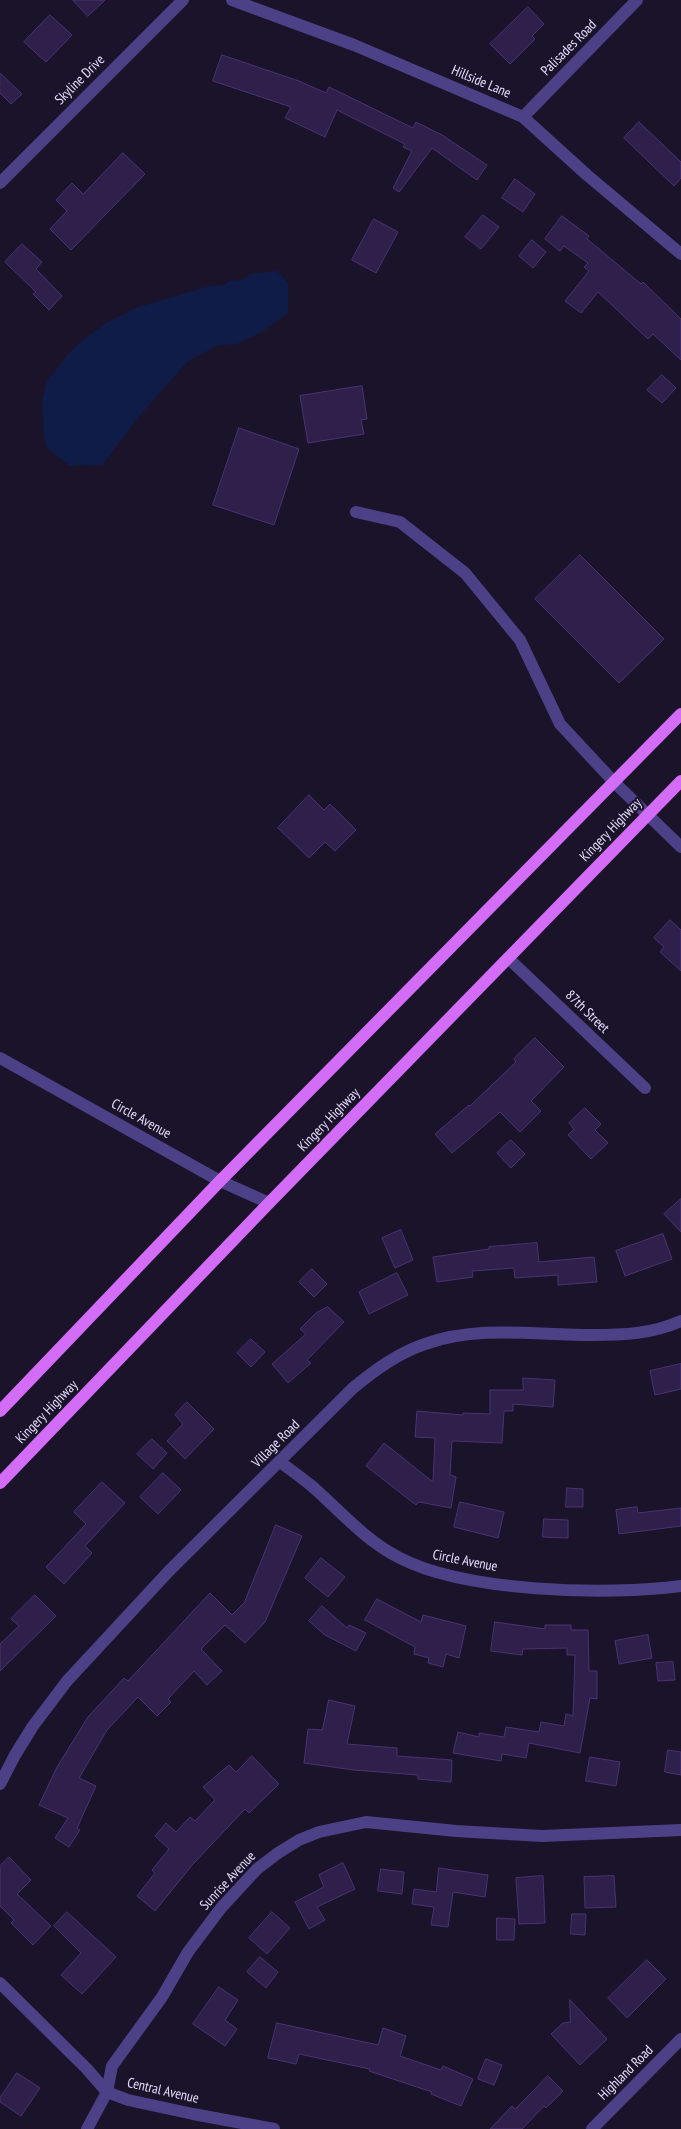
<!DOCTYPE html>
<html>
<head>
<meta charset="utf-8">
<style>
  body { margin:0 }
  canvas { display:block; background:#1a132a }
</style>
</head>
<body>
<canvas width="681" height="2129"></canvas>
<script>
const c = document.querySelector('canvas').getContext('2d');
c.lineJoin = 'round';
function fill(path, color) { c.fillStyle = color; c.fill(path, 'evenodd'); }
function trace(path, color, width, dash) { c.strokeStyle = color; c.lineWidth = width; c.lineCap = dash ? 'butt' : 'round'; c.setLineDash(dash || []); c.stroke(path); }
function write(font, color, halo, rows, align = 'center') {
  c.font = font + ' "PT Sans Narrow",sans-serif'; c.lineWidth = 4; c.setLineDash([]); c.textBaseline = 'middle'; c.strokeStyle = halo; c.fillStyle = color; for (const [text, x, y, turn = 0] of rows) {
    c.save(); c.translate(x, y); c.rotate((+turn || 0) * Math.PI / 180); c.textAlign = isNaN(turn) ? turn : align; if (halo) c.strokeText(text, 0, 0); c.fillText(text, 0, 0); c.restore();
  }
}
const water = new Path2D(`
  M277,271l11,12v30l-28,20 -23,11 -18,1 -31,16 -47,53 -39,51 -32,1 -23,-18 -3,-11 -2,-35 4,-19 23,-30 14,-13 23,-17 32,-16 72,-21 15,-1 4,-4 13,-1 8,-6z`);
const building = new Path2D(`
  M73,0h32l-17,16z
  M528,7l16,17 -12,12 3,3 -25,25 -20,-20z
  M50,15l22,20 -26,27 -22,-20z
  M222,55l77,26 27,12 3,-6 84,41 3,-6 26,13 45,30 -10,15 -45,-32 -33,44 -6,-4 19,-37 -9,-4 2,-3 -68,-34 -12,27 -40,-19 6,-11 -78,-26z
  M0,73l22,21 -11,10 -11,-11z
  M639,122l42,40v16l-7,8 -50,-48z
  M123,153l22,21 -74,76 -21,-21 17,-18 -11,-11 16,-17 11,11z
  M515,179l20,15 -12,18 -21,-14z
  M483,215l16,12 -18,22 -16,-12z
  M562,216l27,20 -2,3 54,45 2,-2 38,37v41l-28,-26 -5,5 -50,-47 -17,21 -16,-12 24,-30 -5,-4 4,-4 -24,-17 -4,5 -15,-12z
  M374,219l24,13 -22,41 -24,-13z
  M532,240l14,12 -13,16 -14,-12z
  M22,244l20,18 -6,7 26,27 -13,14 -16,-16 3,-2 -31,-30z
  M662,375l14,13 -14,15 -15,-13z
  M362,386l5,33 -6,1 3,14 -56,9 -8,-47z
  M239,428l60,21 -25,76 -61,-20z
  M580,555l84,84 -45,44 -84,-84z
  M309,795l15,15 6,-6 26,26 -21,21 -10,-9 -16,16 -31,-30z
  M670,920l11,10v41l-21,-19 4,-5 -10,-9z
  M535,1038l29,29 -33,34 10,10 -21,21 -20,-20 -48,41 -17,-19 34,-29 1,1 46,-44 -2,-3z
  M585,1108l16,16 -6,6 13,13 -17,16 -23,-24 6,-6 -5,-6z
  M511,1140l14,14 -14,14 -14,-15z
  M681,1199v33l-17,-18z
  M401,1230l12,30 -18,8 -13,-30z
  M663,1234l9,25 -47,17 -9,-25z
  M537,1243l2,19 55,-5 3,25 -39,3v-10l-43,3 -1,-10 -42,3 1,6 -36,5 -4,-25 56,-8v-2z
  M312,1269l15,15 -13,13 -15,-15z
  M397,1273l11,22 -39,19 -10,-22z
  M328,1307l16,15 -37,38 4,3 -23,20 -16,-19 34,-30 -6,-5 16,-16z
  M251,1339l14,13 -14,15 -14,-14z
  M681,1364v25l-26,6 -5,-24z
  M523,1378l32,2 -2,27 -40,-3v7h-9l-2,32 -50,-2 -2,34 6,2 -5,31 -32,-6 -3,3 -50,-39 18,-23 49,39 2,-44 -20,-1 2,-26 46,4v-2l27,1v-24h33z
  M187,1402l27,27 -29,30 -18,-18 16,-17 -8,-9z
  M152,1439l15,14 -14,16 -16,-15z
  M163,1473l18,17 -23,24 -18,-17z
  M102,1482l23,21 -40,43 7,7 -28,31 -18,-17 40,-43 -12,-12z
  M567,1488l16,1v18h-17z
  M460,1502l44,10 -6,26 -44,-11z
  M637,1507l1,6 43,-5v18l-62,8 -3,-24z
  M544,1519l24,1v18l-25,-1z
  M276,1525l26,11 -37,86 -20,21 -20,-18 -24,24 21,22 -15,14 -13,-14 -26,28 3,3 -14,14 -19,-19 -31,33 -28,48 17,8 -19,42 3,2 -11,17 -14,-9 13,-20 -29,-13 18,-38 31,-50 36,-39 4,3 82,-88 22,22 12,-12z
  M321,1558l24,19 -17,20 -23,-19z
  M35,1595l21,21 -56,55v-27l19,-18 -8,-7z
  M377,1599l44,23 2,-7 43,11 -7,32 -13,-4 -3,13 -15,-4 1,-5 -15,-4 1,-7 -50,-27z
  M322,1606l25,22 2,-3 17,8 -10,18 -31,-16 -16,-14z
  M495,1622l50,7v-4h26v5h17l1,41h8v28l-7,-1 -10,55 -51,-10 -3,15 -24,-4 -1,7 -48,-8 5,-21 21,5v-4l25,4 2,-10 33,5 2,-10 23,4 2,-12 7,2 2,-61h-8v-7l-44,1 -1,6 -31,-4z
  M648,1635l4,23 -33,6 -4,-23z
  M673,1662l2,18 -17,1 -2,-18z
  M329,1700l26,6 -8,38 50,4v8l55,4 -1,22 -33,-3v-4l-64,-5 -50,-7 4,-34 14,1z
  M668,1750l13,2v23l-16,-3z
  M252,1756l27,28 -30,29 -4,-4 -52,55 -38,47 -18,-15 18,-23 -3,-3 17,-21 -14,-13 11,-13 10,9 14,-15 5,4 20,-21 -12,-13 26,-22 7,7z
  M590,1757l30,5 -4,24 -30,-5z
  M9,1857l22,23 -14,14 34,32 -18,19 -22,-22 3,-3 -14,-14v-40z
  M343,1863l12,26 -38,18 8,13 -16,9 -14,-27 29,-15 -5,-12z
  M439,1868l49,7 -3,22 -32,-5 -5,35 -17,-2 3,-18 -22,-3 2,-15 22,3z
  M381,1869l23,3 -2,22 -24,-3z
  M543,1876l2,47 -26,1 -3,-46z
  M614,1876l2,31 -31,1 -1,-31z
  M67,1912l49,45 -34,37 -21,-19 20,-22 -27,-27z
  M272,1912l18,16 -23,26 -18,-16z
  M572,1914h14l-1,21 -14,-1z
  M497,1918l18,1 -1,21h-17z
  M260,1957l18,15 -12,16 -19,-16z
  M647,1960l19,19 -39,39 -19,-20z
  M219,1987l19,13 -13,20 12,9 -12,17 -32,-22z
  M570,2000l37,39 -27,26 -29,-31 12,-11 7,-1z
  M277,2023l101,22 5,-17 23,8 -6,20 41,14 2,-4 30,13 -12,27 -30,-12 1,-2 -63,-21 1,-2 -71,-15 -3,10 -28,-6z
  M486,2059l16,6 -8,20 -16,-6z
  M17,2073l23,15 -19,28 -21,-14v-4z
  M548,2076l15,15 -17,17 -2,-2 -22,23h-32l22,-23 3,3z`);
const street = new Path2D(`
  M232,0l122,45 169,72 64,58 94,79
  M523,117l114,-117
  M0,183l183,-183
  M356,512l44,10 65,51 55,67 40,84 54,58 67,65
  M508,958l137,130
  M0,1058l220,123 49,22
  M280,1462c11,8 22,16 33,25 27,24 52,53 85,70 65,35 209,39 283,29
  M0,1784l15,-29 18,-29 34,-45 102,-110 184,-183c22,-18 45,-35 72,-44 53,-19 111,-9 166,-9 31,0 62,-1 90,-14
  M0,1983l87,86 20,23 21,8 65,14 81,15
  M87,2129l20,-37 5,-26 50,-69 26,-45 33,-44 36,-39 21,-16 21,-13 20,-8 47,-10 90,9 86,5 139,-6
  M592,2129l89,-90`);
const primary = new Path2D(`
  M0,1411l220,-230 461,-467
  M0,1483l269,-280 412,-422`);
const streetNames = [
  ["Palisades Road",569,48,-45],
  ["Skyline Drive",80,80,-45],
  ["Hillside Lane",481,82,23],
  ["Kingery Highway",611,830,-46],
  ["87th Street",587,1012,44],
  ["Circle Avenue",141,1119,29],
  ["Kingery Highway",329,1120,-46],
  ["Kingery Highway",47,1412,-46],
  ["Village Road",276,1444,-45],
  ["Circle Avenue",465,1561,11],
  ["Sunrise Avenue",228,1881,-47],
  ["Highland Road",626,2073,-45],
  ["Central Avenue",163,2091,13]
];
fill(water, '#0f1c47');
fill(building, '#2e204a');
trace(building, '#483374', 1);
trace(street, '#4c4186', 12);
trace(primary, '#d36cf6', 12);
write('14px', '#e5ddfd', '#1a132a', streetNames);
</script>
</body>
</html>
